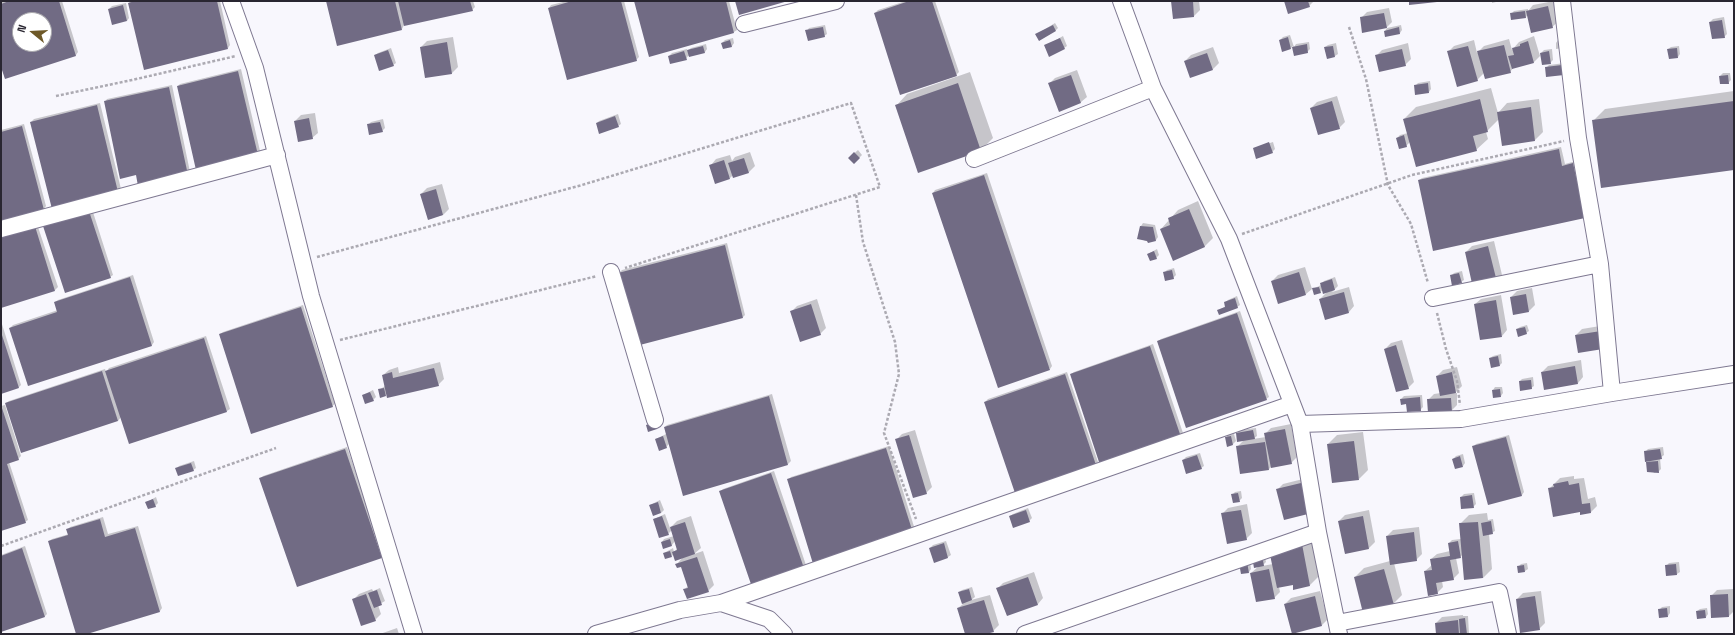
<!DOCTYPE html>
<html>
<head>
<meta charset="utf-8">
<style>
  body { margin:0 }
  #map { position:relative; width:1735px; height:635px; overflow:hidden; background:#f8f7fd; font-family:"Space Grotesk",sans-serif }
  canvas { display:block }
  .frame { position:absolute; inset:0; border:2px solid #292631; pointer-events:none }
  .north { position:absolute; left:12px; top:12px; width:40px; height:40px; box-sizing:border-box; background:#fff; border:1px solid #a9a8ad; border-radius:50%; rotate:288deg; font-size:11px; font-weight:700; line-height:16px; text-align:center; color:#292631 }
  .north::after { content:''; display:block; margin:auto; width:14px; height:18px; background:#6e5928; clip-path:polygon(50% 0,100% 100%,50% 72%,0 100%) }
</style>
</head>
<body>
<div id="map">
<canvas width="1735" height="635"></canvas>
<div class="frame"></div>
<div class="north">N</div>
</div>
<script>
const c = document.querySelector('canvas').getContext('2d');
c.lineJoin = 'round';
function fill(path, color) { c.fillStyle = color; c.fill(path, 'evenodd'); }
function trace(path, color, width, dash) { c.strokeStyle = color; c.lineWidth = width; c.lineCap = dash ? 'butt' : 'round'; c.setLineDash(dash || []); c.stroke(path); }
const shadow = new Path2D(`
  M5,1h57l16,51 -2,3 -71,23 -4,-14v-62zM20,20h24v24h-24z
  M131,1h89l10,44 -2,3 -99,-45z
  M327,1h146l2,6 -3,3 -68,15 -2,4z
  M567,1h57l15,56 -3,3 -87,-52 2,-3z
  M635,1h94l8,29 -3,2z
  M906,1h29l24,71 -3,3 -81,-62 3,-3z
  M1172,1h27l1,9 -6,6z
  M1285,1h29l-5,5z
  M1492,1h8l-8,2z
  M1554,1l4,21 -6,5 -24,-13 -2,3 -15,-3 3,-3 14,-2v2l5,-6z
  M126,3l3,15 -2,3 -18,-12 3,-3z
  M1389,8l3,14 -6,6 -25,-10 6,-6z
  M1724,17l3,17 -3,3 -14,-15 3,-3z
  M1055,23l3,5 -2,2 -19,4z
  M825,25l2,9 -3,2 -17,-5 2,-3z
  M1401,25l1,5 -2,3 -15,-2 2,-3z
  M1290,35l4,12 2,-3 13,-2 1,7 -3,3 -13,2 -1,-8 -2,2 -11,-8 3,-3z
  M1063,36l4,10 -3,2 -19,-2z
  M1534,36l6,20 -6,6 -20,5 -4,5 -26,1 -7,7 -29,-28 6,-6 20,-6 3,13 7,-7 25,-7 3,11 7,-8z
  M453,37l5,30 -6,6 -26,4 -5,-30 6,-6z
  M733,38l1,5 -2,3 -8,2 -2,-5 3,-3z
  M1565,39l-2,9 -7,1v-6l2,-3z
  M1336,43l2,11 -3,2 -7,2 -3,-11 3,-2z
  M1408,43l3,16 -6,6 -29,-9 6,-6z
  M706,44l1,5 -2,3 -17,4 -2,3 -17,-3 3,-3 15,-4v2l4,-3z
  M1679,46l1,8 -2,3 -10,-8 3,-2z
  M1213,47l6,16 -6,6 -28,-8 6,-6z
  M391,48l5,15 -3,2 -18,-10 3,-2z
  M1552,49l1,11 -3,3 -9,-10 3,-3z
  M1565,63l-18,13 -1,-8 3,-3z
  M241,69l19,82 -3,3 -79,-68 2,-2z
  M1077,70l10,27 -6,5 -21,8 -11,-26 6,-6z
  M970,72l23,66 -12,12 -85,-44 11,-12z
  M1723,73h7l1,7 -3,3 -8,-7z
  M1430,81l1,8 -2,3 -14,-6 3,-3z
  M172,85l18,87 -53,2 -32,-72 2,-3z
  M1491,88l7,25 9,-10 32,-4 4,33 -9,9 -35,-22 -13,13 2,7 -12,11 -66,-8 -4,4 -9,-8 3,-3 8,-2 -4,-14 12,-12z
  M1734,91v78l-141,-48 12,-12z
  M1337,96l8,26 -6,6 -28,-20 6,-6z
  M100,103l21,86 -3,2 -87,-69 3,-3z
  M315,113l3,20 -6,5 -17,-17 6,-6z
  M618,114l3,10 -3,2 -21,-3 2,-2z
  M383,119l2,9 -3,3 -14,-6 3,-3z
  M24,124l22,82 -2,3 -43,12v-91z
  M1273,142l2,7 -3,3 -18,-4z
  M1561,147l4,17 11,-3 11,54 -168,-35 3,-2z
  M858,150l4,5 -8,8 -5,-5z
  M750,152l5,14 -6,6 -15,5 -1,-2 -3,3 -19,-13 5,-6 14,-4 2,6 3,-4z
  M987,173l65,193 -2,3 -117,-176 2,-3z
  M442,184l7,25 -6,6 -15,4 -7,-25 6,-6z
  M1198,201l15,37 -9,9 -43,-18 17,-19z
  M92,209l21,66 -3,2 -63,-54z
  M36,221l22,66 -3,3 -54,17z
  M1143,223l12,2 3,12 -2,3 -7,2 -11,-4 3,-12z
  M1494,241l8,34 -6,6 -30,-29 6,-6z
  M727,243l18,72 -2,2 -124,-44 3,-3z
  M1157,249l2,6 -3,3 -8,-4z
  M1305,267l7,22 -6,5 -34,-13 6,-6z
  M1174,268l2,7 -3,3 -9,-5 3,-3z
  M1462,271l2,9 -3,2 -10,-6 3,-3z
  M133,275l21,67 -2,3 -142,-17 3,-3 45,-15 -3,-8 3,-2z
  M1335,277l3,9 -6,6 17,-5 5,19 -5,6 -29,-13 8,-8 -5,-1 -3,2 -7,-3 8,-4 3,-4z
  M1532,288l3,17 -6,6 -15,3 -3,-17 6,-6z
  M1501,295l6,35 -5,6 -27,-32 6,-5z
  M1237,296l3,9 -3,2 -18,3 7,-4 -1,-3 3,-3z
  M817,299l9,29 -6,6 -29,-22 6,-6z
  M303,305l32,99 -3,2 -112,-72 3,-2z
  M1240,311l29,86 -3,2 -108,-58 3,-2z
  M1,321l20,64 -2,2 -18,6z
  M1527,325l2,6 -3,2 -9,-4 3,-2z
  M1606,325l3,17 -33,-7 6,-6z
  M206,336l24,73 -3,2 -97,32 -9,-26 -3,4 -112,-18 3,-2 96,-32 1,3 3,-4z
  M1402,340l12,42 -6,6 -23,-39 6,-6z
  M1153,344l30,89 -2,3 -110,-62 3,-2z
  M1501,354l1,9 -2,2 -10,-7 3,-2z
  M1581,360l2,17 -5,6 -36,-11 6,-6z
  M440,362l4,17 -6,6 -51,9 -2,1 -6,-5 6,-4 -2,-11 6,-5 9,-3 1,6z
  M1457,367l5,19 -7,7h2v12l-6,6 -23,-11 6,-6 7,-1 -4,-17 6,-6z
  M1067,372l31,90 -3,2 -110,-62 3,-3z
  M1533,377l1,9 -3,2 -11,-7 2,-2z
  M1495,387h7l1,6 -2,3 -8,-6z
  M373,390l3,7 -3,3 -10,-5z
  M772,394l19,67 -3,3 -104,30 -15,-50 -3,3 -10,-8 10,-5 -1,-7 2,-2z
  M1422,395l1,12 -3,3 -19,-11 3,-3z
  M5,405l16,51 -3,3 -9,3 19,58 -3,2 -24,8v-124z
  M1291,424l6,33 -6,6 -19,3 -3,3 -32,-22 7,-7 -7,-7 3,-3 16,-2 1,8 -4,3 13,-2v-4l5,-5z
  M915,430l17,57 -6,6 -30,-53 6,-6z
  M1363,432l5,38 -9,9 -31,-35 9,-9z
  M1234,434l2,7 -3,3 -6,1 -1,-7 2,-3z
  M1509,435l15,57 -2,3 -33,9 -16,-57 3,-3z
  M889,446l27,87 -128,-53 3,-3z
  M347,447l37,107 -3,3 -120,-79 2,-2z
  M1663,447l1,8 -4,3 1,11 -3,3 -4,1 -7,-10 3,-3 -5,-8 3,-3z
  M1200,453l4,13 -3,2 -18,-8 3,-3z
  M1463,454l2,9 -2,3 -10,-7 3,-3z
  M194,461l2,7 -3,2 -17,-1 3,-3z
  M774,471l33,97 -53,20 -34,-96 3,-3z
  M1574,476v3l10,-1 4,21 7,-2 2,9 -6,6 -10,1 -1,-2 -31,-22 11,-11z
  M1307,478l7,29 -37,-17 6,-6z
  M1241,491l1,7 -3,3 -7,-6 3,-3z
  M1474,493l2,11 -3,3 -12,-10 3,-3z
  M156,497l2,6 -3,3 -8,-4z
  M660,500l4,10 -3,3 -11,-8z
  M1247,504l5,29 -6,6 -24,-25 6,-6z
  M1028,508l4,10 -3,3 -19,-5 3,-2z
  M1369,510l6,32 -6,6 -24,5 -6,-32 6,-6z
  M1487,513l1,7 5,-1 2,12 -6,3 3,35 -9,9 -20,-23 -7,3 3,15 -6,6 -11,2 1,6 -6,6 -12,-22 7,-6 -1,-6 6,-5 13,-3 -1,-8 3,-3 9,-1 -1,-15 9,-9z
  M665,514l5,14 7,-7 14,-5 10,32 -7,6 9,-3 11,34 -6,6 -23,-2 3,-3 -7,-21 -4,-1 6,-7 -9,-4 -2,3 -8,-3 9,-5 1,4 4,-4 -3,-7 -3,4 -10,-3 2,-3 10,-3 -2,-6 -4,4 -14,-15z
  M103,517l5,17 30,-8 24,82 -2,3 -77,23h-6l-28,-93 3,-2 17,-5 -2,-4 3,-3z
  M1419,527l3,27 -6,6 -22,3 8,32 -9,9 -38,-27 9,-9 26,-7 -3,-25 6,-6z
  M1311,535l8,41 -9,9 -17,-1 -14,3 1,5 -6,6 -23,-25 8,-7 5,-13 2,9 -4,4 11,-2z
  M946,541l5,14 -3,2 -13,4 -5,-13 3,-3z
  M25,546l22,68 -2,2 -44,15v-76z
  M1250,560l1,9 -2,3 -7,1z
  M1679,562l1,10 -3,2 -10,1 -1,-9 3,-3z
  M1527,563l1,6 -3,2 -6,1 -1,-5 3,-3z
  M1034,572l9,26 -5,6 -31,11 -10,-26 6,-6z
  M972,587l3,10 -4,3 19,-5 9,30 -6,6 -10,3h-17l-8,-26 5,-4 -4,-12 3,-2z
  M380,588l5,13 -7,4 3,9 -6,6 -22,-20 6,-6 13,-5 1,2z
  M1733,589l1,22 -5,5 -18,-20 6,-6z
  M1320,591l8,28 -6,6 -37,-21 6,-6z
  M1541,591l4,32 -6,6 -22,-30 6,-6z
  M1670,606v7l-2,3 -9,-6 3,-3z
  M1707,608l1,6 -2,3 -9,-6 3,-2z
  M1463,615v1h5l1,18h-32l-1,-11 6,-6z
  M397,628l2,6h-19z`);
const building = new Path2D(`
  M9,1h50l17,55 -71,23 -4,-12v-63zM20,20h24v24h-24z
  M135,1h82l11,48 -84,21 -16,-67z
  M326,1h69l7,29 -65,16z
  M398,1h72l3,10 -69,15z
  M572,1h49l16,60 -70,19 -19,-72z
  M634,1h92l8,32 -85,24z
  M735,1h53l-49,14z
  M909,1h23l25,75 -57,19 -26,-82z
  M1171,1h22l1,16 -21,2z
  M1284,1h24l2,6 -22,7z
  M1409,1h28v1l-28,3z
  M123,5l4,16 -15,4 -4,-16z
  M1548,6l5,22 -22,5 -5,-22z
  M1525,11l1,7 -15,2 -1,-7z
  M1384,13l3,15 -25,5 -2,-16z
  M1722,20l3,18 -13,1 -3,-17z
  M1053,25l3,6 -17,10 -4,-7z
  M823,27l2,10 -17,4 -3,-11z
  M1399,27l1,7 -15,3 -1,-6z
  M1288,37l3,12 -9,3 -3,-12z
  M1060,38l5,11 -16,8 -5,-12z
  M730,40l2,7 -9,2 -2,-6z
  M1528,41l6,22 -22,6 -4,-13 6,-1 -2,-7 8,-2v-2z
  M447,42l5,32 -27,4 -5,-31z
  M1307,44l1,9 -14,3 -2,-9z
  M1504,45l7,28 -26,6 -8,-28z
  M703,46l2,7 -16,4 -2,-7z
  M1333,46l2,11 -8,2 -3,-12z
  M1468,46l10,35 -21,6 -10,-36z
  M1677,48l1,10 -9,1 -2,-10z
  M1402,49l4,17 -27,6 -4,-17z
  M388,50l6,16 -15,5 -5,-16z
  M684,51l3,9 -17,4 -2,-8z
  M1549,51l2,13 -9,1 -2,-12z
  M1207,53l6,17 -23,8 -6,-17z
  M1562,65l2,10 -18,2 -1,-10z
  M238,71l20,84 -62,15 -19,-84z
  M1071,75l10,28 -22,9 -11,-29z
  M1728,75l1,9h-9l-1,-8z
  M958,83l23,68 -63,22 -23,-68z
  M1428,83l1,10 -14,2 -1,-10z
  M169,87l19,88 -50,11 -2,-11 -16,4 -16,-78z
  M1480,99l8,33 -15,4 4,15 -61,16 -13,-48z
  M1332,101l8,28 -22,6 -8,-27z
  M1734,101v69l-133,18 -9,-68z
  M97,105l21,87 -66,17 -22,-87z
  M1531,107l4,34 -33,5 -5,-34z
  M615,116l4,11 -20,7 -3,-11z
  M309,118l4,21 -15,3 -4,-21z
  M380,122l3,10 -14,3 -2,-11z
  M22,126l22,84 -43,12v-90z
  M1404,135l3,12 -8,2 -3,-11z
  M1269,142l4,11 -17,6 -3,-11z
  M1559,149l3,17 11,-3 12,55 -152,33 -15,-71z
  M854,152l6,6 -6,6 -6,-6z
  M744,158l5,15 -16,5 -5,-15z
  M724,160l6,19 -15,5 -6,-19z
  M984,175l66,195 -52,18 -66,-195z
  M436,189l7,26 -15,5 -8,-26z
  M1189,209l16,38 -32,14 -13,-32 10,-4 -2,-7z
  M89,211l22,67 -46,15 -22,-67z
  M34,223l21,68 -54,17v-74z
  M1140,226l13,1 3,14 -8,2 -1,-2 -10,-2z
  M725,245l18,73 -107,28 -18,-73z
  M1488,246l9,36 -24,6 -8,-36z
  M1154,251l3,8 -7,2 -3,-7z
  M1172,270l2,9 -9,2 -2,-9z
  M1299,272l7,23 -28,9 -7,-23z
  M1459,273l3,10 -10,3 -2,-11z
  M130,277l22,69 -124,40 -19,-58 48,-16 -3,-10z
  M1332,279l3,11 -12,4 -3,-11z
  M1319,287l2,6 -7,2 -2,-7z
  M1344,292l5,21 -24,7 -6,-21z
  M1526,294l3,18 -16,3 -3,-18z
  M1235,298l3,10 -19,7 -2,-5 8,-3 -1,-5z
  M1496,300l6,37 -22,3 -6,-36z
  M811,304l10,31 -21,7 -10,-31z
  M301,307l32,100 -82,27 -32,-100z
  M1237,313l30,87 -81,28 -29,-87z
  M1525,327l2,7 -9,3 -2,-8z
  M1601,331l2,18 -25,4 -3,-18z
  M1,332l18,56 -18,6z
  M204,338l23,74 -98,32 -24,-73z
  M1396,345l13,44 -13,3 -12,-43z
  M1150,346l31,91 -81,28 -30,-91z
  M1498,356l2,10 -9,2 -2,-10z
  M1575,366l3,18 -34,6 -3,-18z
  M434,368l5,18 -52,12 -5,-23 10,-3 1,6z
  M102,371l16,50 -97,32 -16,-50z
  M1452,372l4,21 -16,3 -4,-20z
  M1065,374l31,91 -81,28 -31,-91z
  M1531,380l1,9 -12,2 -1,-10z
  M384,388l2,8 -6,2 -2,-9z
  M1500,389l1,8 -8,1 -1,-8z
  M370,392l4,9 -9,3 -3,-9z
  M769,396l19,69 -105,31 -19,-69z
  M1420,397l1,14 -14,1 -1,-8 -5,1 -1,-6z
  M1451,398l1,14 -24,1 -1,-14z
  M1,405l18,55 -12,4 19,59 -25,8z
  M654,422l3,7 -9,3 -2,-7z
  M1285,429l7,35 -21,4 -7,-35z
  M1253,430l2,9 -18,3 -1,-9z
  M909,435l18,59 -14,4 -18,-59z
  M663,436l4,12 -8,3 -4,-12z
  M1231,436l2,9 -6,2 -2,-10z
  M1506,437l16,59 -34,9 -16,-59z
  M1354,441l5,39 -27,3 -5,-39z
  M1265,442l4,28 -29,4 -4,-28z
  M886,448l28,88 -100,31 -27,-88z
  M345,449l37,109 -85,29 -38,-109z
  M1660,449l2,10 -17,3 -1,-11z
  M1197,455l5,14 -16,5 -4,-14z
  M1460,456l3,11 -8,2 -3,-10z
  M1658,461l1,12 -12,-1 -1,-10z
  M191,463l3,8 -16,5 -3,-8z
  M771,473l34,98 -52,19 -34,-99z
  M1568,481l1,4 10,-2 3,21 8,-1 1,10 -11,2v-3l-27,5 -5,-29 6,-1 -1,-3z
  M1301,483l7,31 -24,6 -8,-31z
  M1238,493l2,9 -7,1 -2,-9z
  M1472,495l2,13 -13,1 -1,-12z
  M153,499l3,8 -8,2 -3,-7z
  M658,502l3,11 -8,3 -4,-11z
  M1026,510l4,12 -17,6 -4,-12z
  M1241,510l6,30 -20,4 -6,-31z
  M662,516l7,19 -10,3 -6,-19z
  M1363,516l6,33 -24,5 -7,-33z
  M100,519l5,18 30,-9 25,84 -73,22h-11l-28,-93 20,-6 -2,-6z
  M1491,521l2,13 -10,2 -2,-13z
  M685,522l10,32 -20,7 -3,-9 5,-2 -7,-23z
  M1478,522l5,56 -19,2 -5,-57z
  M1414,532l3,29 -27,4 -4,-29z
  M670,539l2,7 -9,3 -2,-7z
  M1458,541l3,17 -11,2 4,20 -18,3 2,11 -10,2 -4,-25 8,-1 -2,-11 20,-3 -2,-13z
  M944,543l4,15 -14,5 -5,-15z
  M1302,544l8,42 -17,4v-5l-16,3 -8,-38z
  M22,548l23,69 -44,15v-76z
  M670,551l2,6 -7,2 -2,-6z
  M1262,555l2,11 -10,2 -2,-11z
  M697,557l12,35 -22,7 -4,-10 5,-1 -7,-21 -4,1 -2,-4z
  M1247,562l2,11 -8,1 -2,-11z
  M1676,564l1,11 -11,1 -1,-11z
  M1524,565l1,7 -7,1 -1,-7z
  M1269,569l6,30 -19,3 -6,-29z
  M1384,569l10,36 -31,8 -9,-36z
  M1028,577l10,28 -31,11 -11,-28z
  M969,589l3,11 -10,4 -4,-12z
  M377,590l5,15 -8,3 -6,-15z
  M366,594l10,27 -15,5 -9,-27z
  M1728,594l1,23 -18,1 -1,-23z
  M1315,596l7,30 -30,8 -8,-30z
  M1535,596l5,34 -20,3 -4,-34z
  M984,600l10,32 -8,2h-21l-8,-26z
  M1667,608l1,9 -9,1 -1,-9z
  M1705,610l1,8 -9,1 -1,-8z
  M1465,618l2,16h-7l-1,-15z
  M1458,620l1,14h-23l-1,-11z`);
const path = new Path2D(`
  M1349,27l17,52 22,106 23,39 17,59
  M56,96l76,-16 104,-24
  M856,195l7,47 32,100 4,32 -15,59 32,86
  M1242,234l170,-59 152,-34
  M317,257l265,-72 269,-82 29,84 -255,81
  M1437,313l9,36 11,32 3,24
  M340,340l257,-64
  M1,546l275,-98`);
const minor = new Path2D(`
  M231,1l24,67 56,228 103,338
  M1121,1l32,87 76,151 71,185 18,108 21,102
  M1562,1l16,137 22,126 12,129
  M744,24l92,-23
  M974,159l179,-71
  M1,229l276,-74
  M611,272l44,148
  M1433,298l167,-34
  M1300,424l161,-5 151,-26 122,-19
  M721,603l48,16 15,15
  M1337,623l162,-31 9,42
  M596,634l84,-24 41,-7 571,-199
  M1025,634l293,-102`);
fill(shadow, '#0003');
fill(building, '#716b84');
trace(minor, '#7e7891', 18);
trace(path, '#acaab2', 2.5, [3, 2]);
trace(minor, '#fff', 16);
</script>
</body>
</html>
